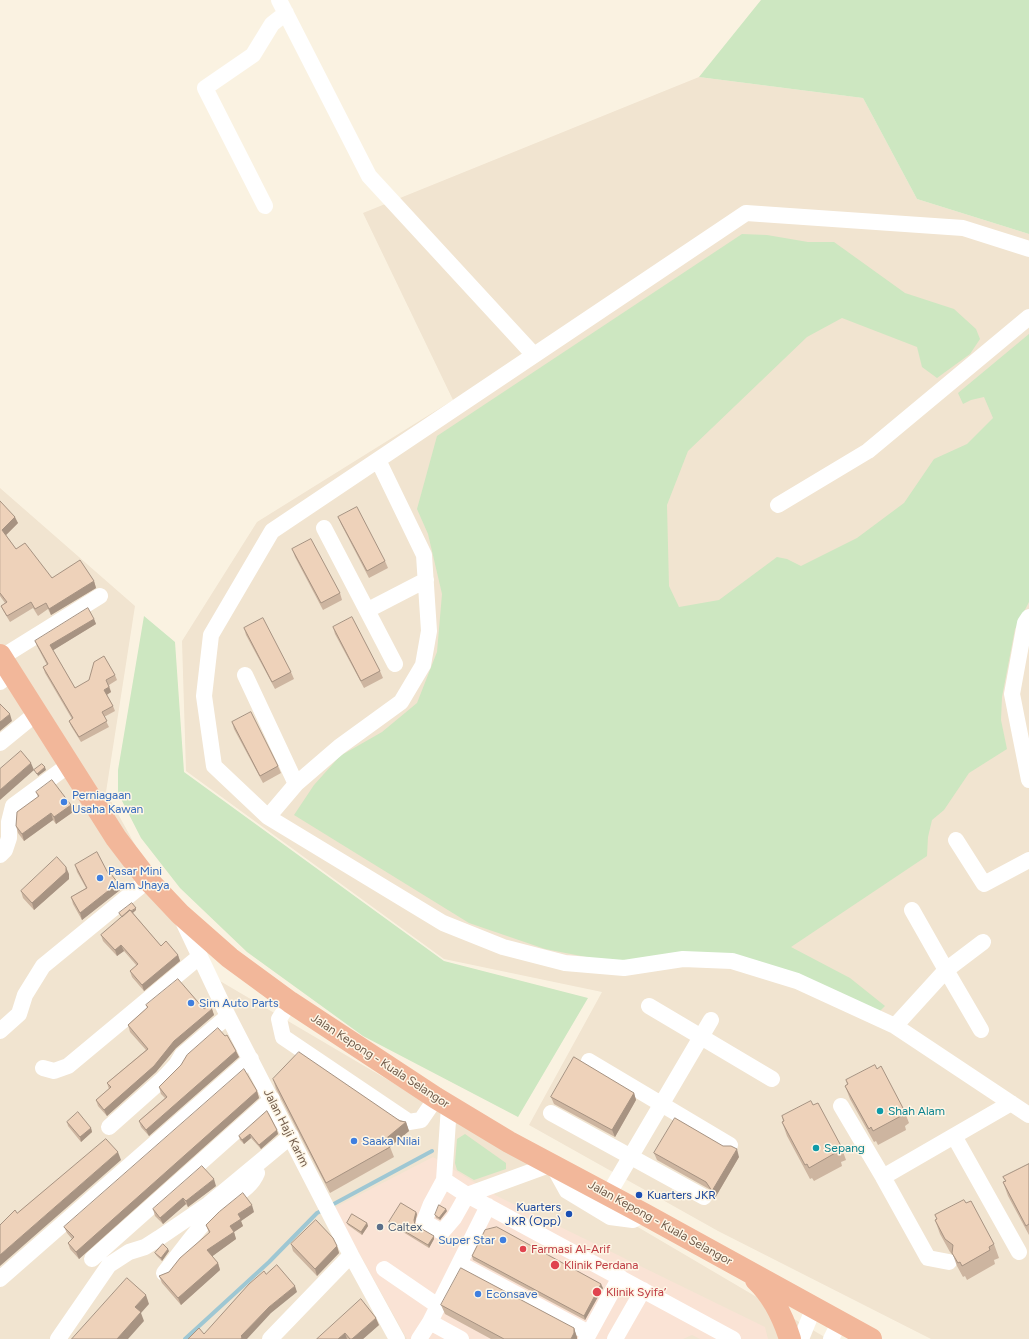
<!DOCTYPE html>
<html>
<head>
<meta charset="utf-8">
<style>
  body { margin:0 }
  canvas { display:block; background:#faf2e1 }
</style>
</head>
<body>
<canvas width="1029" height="1339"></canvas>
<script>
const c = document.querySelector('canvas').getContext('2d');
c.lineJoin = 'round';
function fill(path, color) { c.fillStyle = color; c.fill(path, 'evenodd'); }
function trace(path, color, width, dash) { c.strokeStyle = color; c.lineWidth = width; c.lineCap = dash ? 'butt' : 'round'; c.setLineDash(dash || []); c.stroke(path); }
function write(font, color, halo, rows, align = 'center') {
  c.font = font + ' Figtree,sans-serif'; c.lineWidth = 3; c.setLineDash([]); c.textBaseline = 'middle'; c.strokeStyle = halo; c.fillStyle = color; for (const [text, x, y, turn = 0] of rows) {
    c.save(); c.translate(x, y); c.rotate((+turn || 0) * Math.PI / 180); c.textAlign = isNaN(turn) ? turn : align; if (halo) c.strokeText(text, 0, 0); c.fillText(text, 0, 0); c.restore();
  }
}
const residential = new Path2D(`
  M699,77l164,21 54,101 112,35v1105h-98l-213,-108 -189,-106 73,-133 -158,-33 -258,-188 -4,-130 75,-119 196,-122 -90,-187z
  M0,488l135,118 -29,186 135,246 -21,-57 608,358h-828z`);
const commercial = new Path2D(`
  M433,1157l64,39 268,131 3,12h-68l-8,-4 -9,4h-276l-73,-131z`);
const green = new Path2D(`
  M761,0h268v234l-112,-35 -54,-101 -164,-21z
  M742,234l25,1 41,7h26l71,51 49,16 22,20 4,10 -10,15 -33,24 -15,-11 -5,-20 -75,-29 -35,19 -119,114 -21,54 2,81 10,21 40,-7 58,-43 10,2 14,7 56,-28 47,-35 30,-44 33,-15 26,-26 -9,-21 -13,3 -8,4 -5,-11 71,-59v268l-14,27 -13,68 -1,23 6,29 -38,24 -25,37 -12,10 -4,17 -1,19 -136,91 59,31 35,28 -8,8 -126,-54 -139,2 -67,-13 -76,-26 -175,-108 20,-30 26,-29 42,-24 35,-29 20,-51 5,-58 -14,-60 -11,-25 20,-73z
  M144,616l31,26 9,130 260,189 144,37 -70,119 -155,-81 -116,-84 -67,-64 -39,-50 -23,-45v-23z
  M465,1134l41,29v6l-32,11 -17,-10 -2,-7 2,-24z`);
const stream = new Path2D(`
  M330,1206l102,-55
  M185,1339l84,-77 48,-49 8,-4`);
const minor = new Path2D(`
  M279,0l90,176 165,179
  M265,206l-60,-118 48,-33 19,-31 14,-11
  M1029,249l-66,-21 -217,-15 -474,318 -61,104 -7,61 10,70 54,51 175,106 60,24 62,16 59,5 59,-9 49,2 65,20 98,45 134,89
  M778,505l90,-54 161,-134
  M324,528l71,136
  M368,610l58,-30
  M1029,617l-4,6 -13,71 17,86
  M2,657l98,-61
  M245,675l51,109
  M0,682l11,-11
  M0,743l38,-31
  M268,817l28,-33 43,-37 62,-45 22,-37 6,-34 -5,-76 -46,-95
  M956,840l28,44 45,-24
  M0,855l5,-5 4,-12v-16l4,-16 57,-42
  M182,919l46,97 123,239 46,84
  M290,1002l-11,17 4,18 126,85 12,-2 15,-22
  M649,1006l123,73
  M895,1026l51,-56 -34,-60
  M981,1030l-35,-60 37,-28
  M0,1031l19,-17 6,-19 18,-29 105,-86
  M589,1061l141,84
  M43,1068l11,3 14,-5 131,-109
  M449,1106l-5,74 23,15 85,-31 15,27 43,26 23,3 11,-6
  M841,1106l42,71 45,81 21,4
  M551,1113l153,84
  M109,1127l54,-48 13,-14 6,-10 46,-39
  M954,1136l65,116
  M883,1177l128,-74
  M444,1180l-13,24 -7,18 18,10 12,-14 13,-23 266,144
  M608,1195l103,-175
  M92,1259l180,-160
  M460,1264l129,69
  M384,1269l54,37
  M164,1273c19,-23 36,-50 59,-68 12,-10 28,-17 34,-32
  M0,1279l251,-220
  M430,1322l31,17
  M58,1339l51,-74 20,-13 16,-5 14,-9 50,-34 82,-68
  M270,1339l81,-84
  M419,1339l11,-17 58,-116
  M586,1339l34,-62
  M615,1339l28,-49
  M801,1339l13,-32
  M831,1339l9,-18`);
const highway = new Path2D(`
  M0,655l116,183 32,42 32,34 50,44 60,44 146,96 73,44 135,72 227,125
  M756,1280c17,16 27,37 34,59`);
const wall = new Path2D(`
  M0,501l18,22 -12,12 10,14 36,29 42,3 2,7 -45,27 -3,-6 -10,7 -5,-8 -23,14 -6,-10 -3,-6 4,-3 -5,-7z
  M338,517l47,44 3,7 -19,10 -28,-54z
  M292,549l48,44 2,7 -19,10 -28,-53z
  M94,619l2,5 -43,26 22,38 40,-13 2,5 -8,5 2,7 -4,3 6,11 2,5 -11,6 5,10 -28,15 -10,-16 -2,-5 3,-2 -27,-46 -2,-6 4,-2 -10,-19 -2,-5z
  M333,627l47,44 3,7 -19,10 -29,-54z
  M244,628l47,44 3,7 -19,10 -29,-54z
  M232,722l46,44 3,7 -18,10 -29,-54z
  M36,792l35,13 2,7 -17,12 -3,-4 -29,21 -6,-8 -2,-7 22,-29z
  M75,865l34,10 9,8 2,7 -38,30 -9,-16 -2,-7 15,-9 -9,-16z
  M69,874v5l-35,31 -11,-12 -2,-7z
  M136,910l-3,3 28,33 17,9 2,6 -36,30 -12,-14 -2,-6 7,-5 -13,-15 -7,5 -14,-15 -2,-6 21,-18 -3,-4z
  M146,1005l58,4h8l2,6 -38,33 -20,24 -49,44 -9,-10 -2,-6 13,-11 -2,-6 39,-33 -16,-18 -2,-7 19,-17z
  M236,1051l3,6 -90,79 -8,-9 -2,-6 26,-23 -4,-4 -2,-7z
  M877,1069l27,41 5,13 -4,3 1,4 -28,15 -2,-4 -2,1 -24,-43 -5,-13 2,-2 -1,-4z
  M273,1079l133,43 3,9 -19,16 4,10 -64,36 -54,-104z
  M257,1091l2,7 -180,161 -9,-10 -2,-6 4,-4 -5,-6 -3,-6z
  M634,1093l2,7 -21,37 -61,-33 -3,-7z
  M813,1105l28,41 5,14 -5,2 1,4 -28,15 -2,-3 -2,1 -23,-43 -5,-14 1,-1 -1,-5z
  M267,1111l11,23 -17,15 -10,-11 -7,6 -4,-4 -1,-4z
  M67,1122l24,6 1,4 -11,10 -13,-16z
  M723,1146l16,11 -24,41 -6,-9 -52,-29 -3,-7z
  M1029,1164v71l-21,-39 -5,-14 2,-1 -2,-4z
  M216,1186l-28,21 -2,-3 -23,20 -8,-8 -2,-7z
  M966,1203l28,41 5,14 -5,2 1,4 -28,16 -2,-4 -2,1 -6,-11 -4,-11 -3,-3 -10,-18 -5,-14 2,-1 -2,-4z
  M447,1211l-7,9 -4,-2 -1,-3z
  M254,1212l-13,9 2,5 -9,6 2,7 -24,17 6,7 2,7 -39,35 -19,-22 -3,-7 10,-4 40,-39 -3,-8z
  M417,1214l-2,9v2l19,14 -5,9 -39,-24 -1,-2z
  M347,1223h20l1,3 -6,9 -14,-10z
  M291,1244l46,2 2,7 -22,23 -24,-25z
  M169,1251l-7,10 -6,-6 -1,-2z
  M472,1256l131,32 -18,32 -112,-60z
  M441,1305l133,23 3,11h-86l-46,-25z
  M379,1325l-16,14h-46z`);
const shadedWall = new Path2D(`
  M15,517l3,6 -13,13 -3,-6z
  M94,581l2,7 -45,27 -2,-6z
  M94,619l2,5 -44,27 -2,-6z
  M109,687l2,5 -5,3 -2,-5z
  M10,714l2,7 -12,10v-9z
  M31,763l3,7 -34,30v-10z
  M45,767l1,3 -8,6 -1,-2z
  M71,805l2,7 -17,12 -2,-7z
  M51,813l2,7 -29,21 -2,-7z
  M66,867l3,7v5l-35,31 -2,-7z
  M118,883l2,7 -38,30 -2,-7z
  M136,908v2l-12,10 -1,-2z
  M121,945l3,6 -7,5 -2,-6z
  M178,955l2,6 -36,30 -2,-6z
  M212,1009l2,6 -38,33 -20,24 -49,44 -3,-6 70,-69z
  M236,1051l3,6 -90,79 -3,-6z
  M257,1091l2,7 -180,161 -3,-7z
  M634,1093l2,7 -21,37 -3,-7z
  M406,1122l3,9 -23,19 -3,-9z
  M91,1128l1,4 -11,10 -1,-5z
  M277,1130l1,4 -17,15 -2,-4z
  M250,1134l1,4 -7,6 -2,-4z
  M737,1149l2,8 -24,41 -3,-7z
  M118,1152l3,8 -121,106v-11z
  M214,1179l2,7 -28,21 -2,-6z
  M183,1198l3,6 -23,20 -3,-6z
  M252,1205l2,7 -13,9 2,5 -9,6 2,7 -26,19 -3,-8 23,-24 8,-12z
  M446,1209l1,2 -7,9 -1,-2z
  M416,1212l1,2 -2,9 -1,-3z
  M367,1223l1,3 -6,9 -1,-3z
  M434,1236v3l-5,9 -1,-3z
  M337,1246l2,7 -22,23 -2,-7z
  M168,1249l1,2 -7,10 -1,-3z
  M218,1263l2,7 -39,35 -3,-7z
  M601,1284l2,4 -18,32 -1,-4z
  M295,1286l2,6 -26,21 -24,26h-6v-3l28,-29z
  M146,1295l3,9 -8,9 3,8 -16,18h-11l18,-32z
  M376,1318l3,7 -16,14h-11z
  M574,1328l3,9v2h-6z
  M345,1333l2,6h-9z`);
const building = new Path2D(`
  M0,501l15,16 -13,13 14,19 9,-6 27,35 28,-18 14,21 -45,28 -3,-6 -11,6 -4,-7 -24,14 -6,-10 6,-4 -7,-9z
  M357,507l28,54 -18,10 -29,-54z
  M311,539l29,54 -19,10 -29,-54z
  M88,608l6,11 -44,26 25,43 14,-8 5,-18 10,-6 11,19 -9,5 3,7 -5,3 9,16 -11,6 5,9 -28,16 -10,-16 4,-3 -30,-51 5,-3 -13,-23z
  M352,617l28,54 -19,10 -28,-54z
  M263,618l28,54 -19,10 -28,-54z
  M0,704l10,10 -10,8z
  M251,712l27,54 -18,10 -28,-54z
  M21,751l10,12 -31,27v-21z
  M42,764l3,3 -8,7 -3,-4z
  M52,780l19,25 -17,12 -3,-4 -29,21 -6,-8 1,-14 22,-16 -3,-4z
  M97,852l12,23 2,-1 7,9 -38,30 -9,-16 16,-9 -12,-23z
  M57,857l9,10v5l-34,31 -11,-12z
  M132,903l4,5 -5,3 -1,-1 -8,7 -3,-4z
  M130,910l31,36 5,-5 12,14 -36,30 -12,-14 8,-7 -17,-19 -6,5 -14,-15z
  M178,979l26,30 5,-4 3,4 -38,32 -20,25 -50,44 -8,-10 15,-13 -4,-4 41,-34 -20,-24 20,-18 -2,-2z
  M218,1028l7,8 2,-1 9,16 -90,79 -7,-9 28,-24 -8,-10 22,-22 6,-10z
  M299,1052l101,69 6,1 -23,19 7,6 -64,36 -53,-104z
  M574,1057l60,36 -22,37 -61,-33z
  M875,1065l2,4 4,-3 23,44 -5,2 2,4 -28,15 -2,-4 -2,2 -24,-43 3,-2 -2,-4z
  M244,1069l13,22 -181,161 -8,-9 6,-6 -10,-10z
  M811,1101l2,4 5,-2 23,43 -6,3 2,3 -28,16 -2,-4 -2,1 -23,-43 2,-1 -2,-5z
  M267,1111l10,19 -18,15 -9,-11 -8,6 -3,-4z
  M78,1112l13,16 -11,9 -13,-15z
  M675,1118l48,28h8l6,3 -25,42 -6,-9 -52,-29z
  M106,1139l12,13 -118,103v-30l15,-15 2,3z
  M1029,1164v60l-3,2 -23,-44 3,-1 -3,-4z
  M202,1166l12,13 -28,22 -3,-3 -23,20 -7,-9z
  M243,1193l9,12 -14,9 3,5 -11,7 4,6 -27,18 11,13 -40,35 -19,-22 10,-4 11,-14 30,-26 -4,-7 13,-13z
  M964,1200l2,3 5,-2 23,43 -5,3 1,3 -28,16 -2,-4 -2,1 -6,-10 1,-8 -8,-6 -10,-19 2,-1 -2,-4z
  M401,1203l15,9 -2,8 1,5 19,11 -6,9 -39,-23z
  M439,1205l7,4 -7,9 -4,-3z
  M352,1214l15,9 -6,9 -14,-9z
  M316,1220l17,18 4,8 -22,23 -24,-25z
  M497,1227l104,57 -17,32 -112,-60 13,-26z
  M163,1244l5,5 -7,9 -6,-5z
  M277,1265l18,21 -26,21 -28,29 1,1 -1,2h-53l11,-11 5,6 45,-50 15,-13 2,3z
  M461,1268l113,60v5l-3,6h-67l-63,-34z
  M127,1278l19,17 -11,12 6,5 -24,27h-45z
  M361,1299l15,19 -24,21h-2l-5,-6 -7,6h-21z`);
const markers = [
  [64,802,4,"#3f7fe0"],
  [100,878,4,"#3f7fe0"],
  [191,1003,4,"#3f7fe0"],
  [880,1111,4,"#0f9aa8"],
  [354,1141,4,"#3f7fe0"],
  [816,1148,4,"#0f9aa8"],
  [639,1195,4,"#1a4fb4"],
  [569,1214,4,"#1a4fb4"],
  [380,1227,4,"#5c6f8a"],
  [503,1240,4,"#3f7fe0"],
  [523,1249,4,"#e0444e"],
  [555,1265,5,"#e0444e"],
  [597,1292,5,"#e0444e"],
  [478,1294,4,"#3f7fe0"]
];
const shopNames = [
  ["Perniagaan",72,795],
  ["Usaha Kawan",72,809],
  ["Pasar Mini",108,871],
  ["Alam Jhaya",108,885],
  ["Sim Auto Parts",199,1003],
  ["Saaka Nilai",362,1141],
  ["Super Star",495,1240,"right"],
  ["Econsave",486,1294]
];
const streetNames = [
  ["Jalan Kepong - Kuala Selangor",380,1061,33],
  ["Jalan Haji Karim",286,1128,63],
  ["Jalan Kepong - Kuala Selangor",660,1223,29]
];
const cultureNames = [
  ["Shah Alam",888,1111],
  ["Sepang",824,1148]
];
const transitNames = [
  ["Kuarters JKR",647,1195],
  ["Kuarters",561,1207,"right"],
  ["JKR (Opp)",561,1221,"right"]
];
const serviceNames = [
  ["Caltex",388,1227]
];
const healthNames = [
  ["Farmasi Al-Arif",531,1249],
  ["Klinik Perdana",564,1265],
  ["Klinik Syifa’",606,1292]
];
fill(residential, '#f1e4d0');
fill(commercial, '#fae3d5');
fill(green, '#cde7c1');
trace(stream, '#9ec7d3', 4);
trace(minor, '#fff', 16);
trace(highway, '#f2b79a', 22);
fill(wall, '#cdb5a0');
fill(shadedWall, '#a79382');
fill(building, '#eed2ba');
trace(building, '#a79382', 1);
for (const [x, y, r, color] of markers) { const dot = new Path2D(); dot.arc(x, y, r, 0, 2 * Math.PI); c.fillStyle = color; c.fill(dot); trace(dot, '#fef6e6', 1.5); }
write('12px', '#366cbe', '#fef6e6', shopNames, 'left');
write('12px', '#705a49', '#fef6e6', streetNames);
write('12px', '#0d838f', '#fef6e6', cultureNames, 'left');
write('12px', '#164399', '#fef6e6', transitNames, 'left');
write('12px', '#4e5e75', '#fef6e6', serviceNames, 'left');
write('12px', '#be3a42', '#fef6e6', healthNames, 'left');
</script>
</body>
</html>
